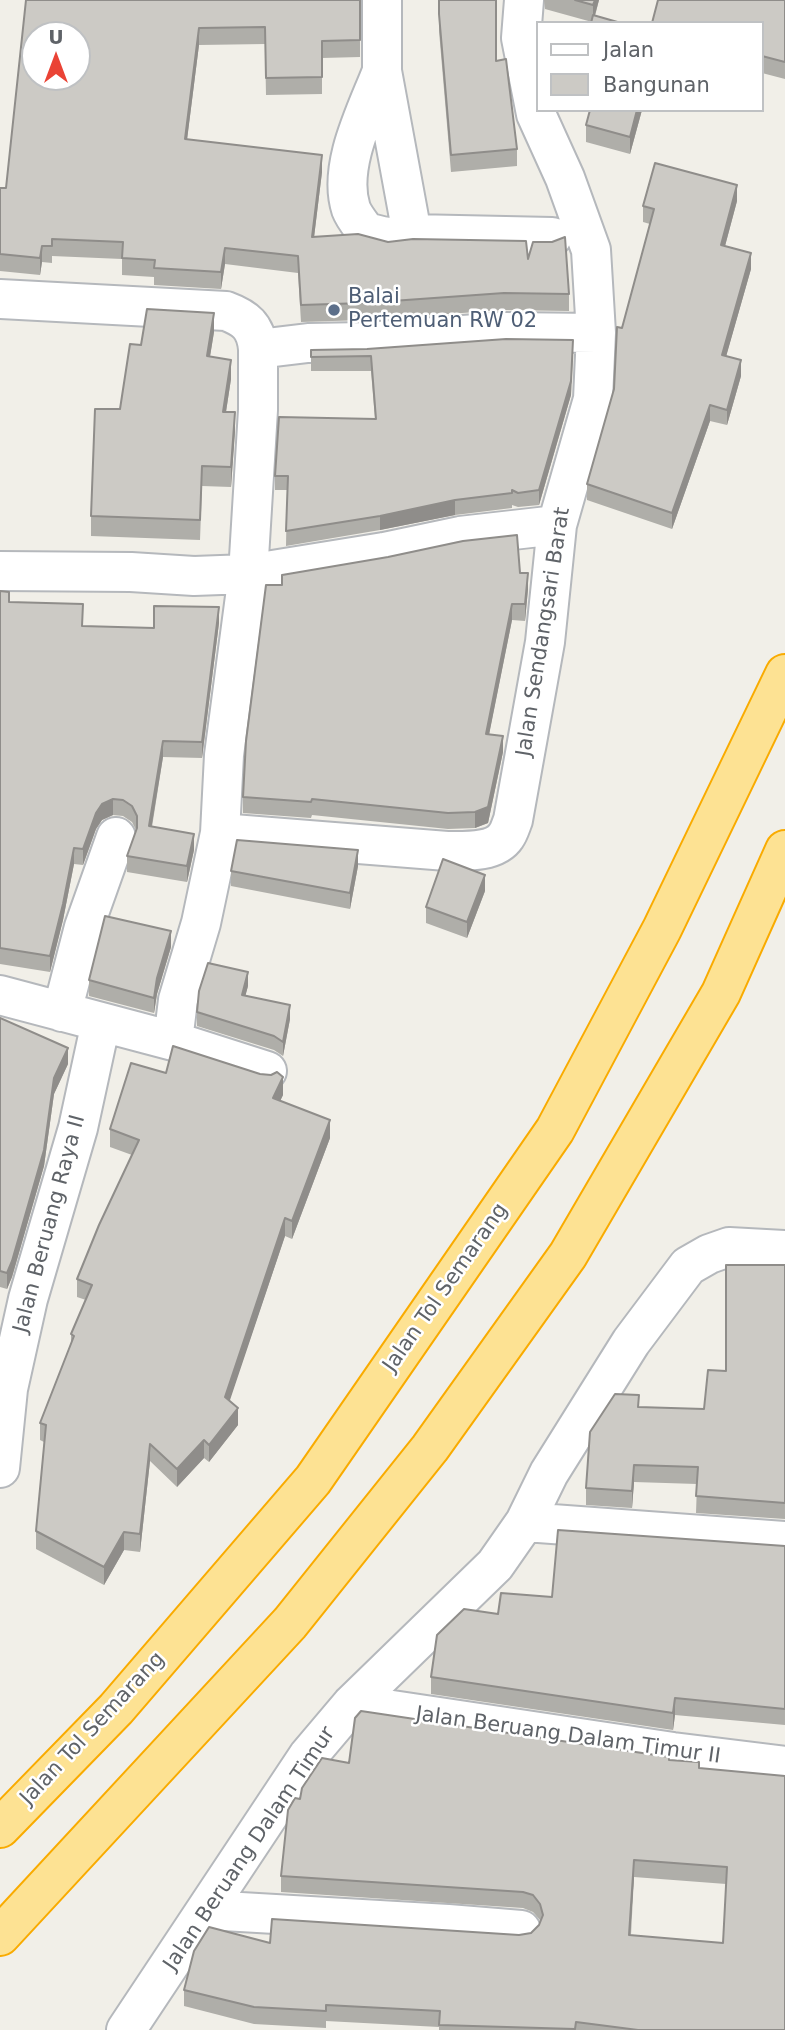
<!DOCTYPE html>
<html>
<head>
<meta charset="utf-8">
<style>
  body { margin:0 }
  #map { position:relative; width:785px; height:2030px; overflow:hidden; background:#f1efe8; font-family:"DejaVu Sans",sans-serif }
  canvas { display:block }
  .legend { position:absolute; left:536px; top:21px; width:228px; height:91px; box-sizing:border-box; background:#fff; border:2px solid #bfc1c3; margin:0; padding:9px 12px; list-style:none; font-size:21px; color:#5f6368 }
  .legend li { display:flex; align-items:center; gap:14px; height:35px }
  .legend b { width:35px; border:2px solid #bfc1c3 }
  .north { position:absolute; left:21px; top:21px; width:70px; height:70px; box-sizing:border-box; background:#fff; border:2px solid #bfc1c3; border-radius:50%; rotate:0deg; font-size:19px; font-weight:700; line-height:28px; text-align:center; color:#5f6368 }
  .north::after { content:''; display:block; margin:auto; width:24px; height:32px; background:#ea4335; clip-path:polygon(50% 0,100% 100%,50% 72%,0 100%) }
</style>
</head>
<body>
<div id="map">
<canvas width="785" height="2030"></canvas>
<ul class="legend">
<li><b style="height:9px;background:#fff"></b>Jalan</li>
<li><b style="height:19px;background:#cccac5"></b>Bangunan</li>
</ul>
<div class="north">U</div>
</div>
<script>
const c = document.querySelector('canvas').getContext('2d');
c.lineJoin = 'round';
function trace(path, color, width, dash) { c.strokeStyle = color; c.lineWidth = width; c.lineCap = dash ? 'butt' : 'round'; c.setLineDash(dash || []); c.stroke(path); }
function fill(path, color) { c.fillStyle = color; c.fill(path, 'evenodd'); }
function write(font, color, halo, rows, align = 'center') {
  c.font = font + ' "DejaVu Sans",sans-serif'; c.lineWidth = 5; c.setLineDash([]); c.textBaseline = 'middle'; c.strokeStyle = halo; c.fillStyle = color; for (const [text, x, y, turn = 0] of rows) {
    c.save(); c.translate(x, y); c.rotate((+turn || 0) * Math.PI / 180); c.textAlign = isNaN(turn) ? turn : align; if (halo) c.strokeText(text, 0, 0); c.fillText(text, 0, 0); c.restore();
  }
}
const minor = new Path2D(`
  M382,0v71l30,163 140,3
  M382,71c-15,39 -45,95 -31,138 3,8 10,16 15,23l20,5 26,-3
  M0,299l226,12c19,7 30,15 32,38l50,-6 57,-1 140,-10 91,1
  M0,571l131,1 63,4 54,-2 10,-164v-61
  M220,833l227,18c17,0 48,2 59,-15 3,-4 5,-11 7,-16l32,-178 12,-117 36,-126 3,-66 -5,-83 -26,-72 -29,-64 -15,-76 3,-38
  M0,995l173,46 94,30
  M62,1012l22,-85 32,-90
  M173,1041l5,-41 23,-77 19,-90 4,-78 24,-181 136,-22 76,-16 97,-11
  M0,1468l8,-79 20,-90 50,-171 23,-106
  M525,1522l260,19
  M352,1704l321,48 112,14
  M206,1910l242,14 73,6
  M126,2030l182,-274 44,-52 143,-139 30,-43 24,-49 82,-131 57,-76 21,-12 20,-7 56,3`);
const motorway = new Path2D(`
  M0,1828l116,-119 197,-229 242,-350 107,-201 123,-255
  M0,1936l290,-313 140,-175 138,-193 153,-262 64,-143`);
const wall = new Path2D(`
  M26,0h334v57l-38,1v36l-56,1 -1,-51 -66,1 -12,94 135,33 -8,65 74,5 140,17 41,35v17l-65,-1 -140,10 -63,2 -3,-49 -73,-9 -4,25 -67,-4v-8l-32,-2v-16l-70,-3v7l-10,-1 -2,13 -40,-4v-83h6z
  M439,0l57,61 21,88v17l-66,6 -12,-141z
  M544,0h55l-4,16 -3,6 -47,-13z
  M785,0v79l-23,-6v-50z
  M586,110h56l-12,44 -44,-12v-17l4,-14z
  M737,201l-12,45 26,23 -25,87 15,20 -14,49 -17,-4 -38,108 -85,-29v-16l27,-95 8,-61 28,-104 -7,-2v-16z
  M214,332l-4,24 21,23 -5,33 9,19 -4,56 -29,-1 -2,54 -109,-4v-20l29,-107 21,-64z
  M311,350l262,5 -2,40 -32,110 -21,2 -6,-2v3l-57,7 -75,15 -94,16 1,-56h-12v-14l100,-57 -4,-48h-60z
  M520,573l8,16 -3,32 -13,-1 -23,114 14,18 -15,71 -13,5 -27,1 -136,-14 -1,3 -68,-5v-16l39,-212z
  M0,591l9,11 74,24 71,2 65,-5 -17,135 -39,-1 -11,70 42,23 -7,32 -60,-10v-16l9,-26 -4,-8 -9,-6 -10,-1 -11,5 -6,9 -13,36 -9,-1 -11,56 -13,52 -50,-8z
  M358,866l-8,43 -119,-23v-15z
  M485,891l-18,47 -41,-15v-16z
  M171,947l-14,47 -3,19 -65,-17v-16z
  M248,986l-3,10 45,23 -7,37 -9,-6 -77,-24v-14z
  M0,1018l68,46 -14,30 -10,72 -32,111 -5,12 -7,-2z
  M166,1073l117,22 -3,6 50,37 -38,101 -7,-3 -56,165 9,24 -29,37 -5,-4 -27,29 -27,-26 -10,91 -16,-2 -20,35 -68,-36v-18l8,-89 -4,-2v-17l31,-80v-9l15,-34 -9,-3v-18l55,-124 -22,-8v-18z
  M785,1265v254l-89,-6 1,-29 -63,-2 -2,26 -46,-3v-17l53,-81 65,2z
  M785,1546v179l-110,-10 -2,15 -242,-36v-17l67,-63 54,-17z
  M669,1760l30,8 86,262h-346v-3l-113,-6v7l-72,-4 -70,-18v-16l86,-47 249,-8 12,-2 8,-8 1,-5 -7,-8 -10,-4 -242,-16v-16l19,-77 49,-36zM634,1877l92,7 -3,59 -92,-8z`);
const shadedWall = new Path2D(`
  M595,0h4l-6,22v-17z
  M199,28v17l-14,111v-17z
  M637,110h5l-12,44v-17z
  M322,155v17l-10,82v-17z
  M737,185v16l-16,60v-16z
  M42,246v16l-2,13v-17z
  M225,248v16l-4,25v-17z
  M751,253v16l-29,102v-16z
  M214,313v19l-7,43v-19z
  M573,340l-2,55 -32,110v-15z
  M231,360v19l-8,52v-19z
  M741,360v16l-14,49v-15z
  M710,405v16l-38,108v-16z
  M235,412v19l-4,56v-20z
  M455,500v15l-75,15v-14z
  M528,573v16l-3,32v-17z
  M512,604v16l-26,130v-16z
  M219,607v16l-17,135v-16z
  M503,736v16l-15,71 -13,5v-16z
  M163,741v16l-14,85v-16z
  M113,799v16l-11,5 -6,9 -13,36v-16l13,-36 6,-9z
  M194,834v16l-7,32v-16z
  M74,848v16l-11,56 -13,52v-16z
  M358,850v16l-8,43v-16z
  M485,875v16l-18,47v-16z
  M171,931v16l-14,47 -3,19v-15l3,-20z
  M248,972v14l-6,23v-14z
  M290,1005v14l-7,37v-14z
  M68,1048v16l-14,30 -10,72 -32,111 -5,12v-16l47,-195z
  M283,1077v18l-10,21v-18z
  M330,1120v18l-38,101v-18z
  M285,1218v18l-60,179v-18z
  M238,1408v17l-29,37v-17z
  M204,1440v18l-27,29v-18z
  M150,1444v17l-10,91v-18z
  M634,1465v17l-2,26v-17z
  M124,1532v18l-20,35v-18z
  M675,1698v17l-2,15v-17z
  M634,1860v17l-5,75v-17z`);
const building = new Path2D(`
  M26,0h334v40l-38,1v36l-56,1 -1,-51 -66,1 -14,111 137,16 -10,82 46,-3 30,8 25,-3 113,2 2,18 5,-17h19l13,-5 4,57 -65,-1 -140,10 -63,2 -3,-49 -73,-8 -4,24 -67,-4 1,-8 -33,-2 1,-16 -71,-3v7h-10l-2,12 -40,-4v-66h6zM35,35h42v42h-42z
  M439,0h57v61l10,-2 11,90 -66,6 -12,-141z
  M575,0h20l-2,5z
  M658,0h127v62l-23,-6v-33h-110z
  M593,15l28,8h-30z
  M590,110h47l-7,27 -44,-12z
  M655,163l82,22 -16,60 30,8 -29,102 19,5 -14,50 -17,-5 -38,108 -85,-29 27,-95 3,-62 5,1 32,-119 -11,-3z
  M147,309l67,4 -7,43 24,4 -8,52h12l-4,55 -29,-1 -2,54 -109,-4 4,-107h25l10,-65 11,1z
  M506,339l67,1 -2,41 -32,109 -21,3 -6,-3v3l-57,7 -75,16 -94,15 2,-55h-13l4,-59 97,2 -5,-63 -60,1v-7l56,-1z
  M517,535l3,38h8l-3,31h-13l-26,130 17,2 -15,71 -13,5 -27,1 -136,-14 -1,3 -68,-5 3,-56 20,-156h16v-10l106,-18 75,-16z
  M0,591l9,1v10l74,2 -1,22 72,2v-22l65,1 -17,135 -39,-1 -14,85 45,8 -7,32 -60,-10 10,-28v-12l-5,-10 -9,-6 -10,-1 -11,5 -6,9 -13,36 -9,-1 -11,56 -13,52 -50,-8z
  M237,840l121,10 -8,43 -119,-22z
  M443,859l42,16 -18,47 -41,-15z
  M105,916l66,15 -14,47 -3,20 -65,-18z
  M208,963l40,9 -6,23 48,10 -7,37 -9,-6 -77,-24 2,-21z
  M0,1018l68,30 -14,30 -10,72 -32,111 -5,12 -7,-2z
  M173,1046l87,28 11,1 6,-3 6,5 -10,21 57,22 -38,101 -7,-3 -60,179 13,11 -29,37 -5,-5 -27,29 -27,-25 -10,90 -16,-2 -20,35 -68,-36 10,-106 -6,-2 34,-87 -3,-2 21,-49 -15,-6 22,-54 40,-85 -29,-11 21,-66 35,10z
  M726,1265h59v238l-89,-7 2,-29 -64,-2 -2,26 -46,-3 4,-56 25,-38 24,1 -1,12 66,2 4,-39 18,1z
  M558,1530l227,16v163l-110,-11 -2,15 -242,-36 6,-42 27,-26 34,5 3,-21 51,4z
  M361,1711l308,46v3l30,2v6l86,8v254h-147l-62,-8 -1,7 -136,-4 1,-14 -114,-6v6l-72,-4 -70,-17 10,-39 15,-24 61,16 2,-24 247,16 12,-2 8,-8 4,-10 -3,-11 -7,-9 -10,-3 -242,-16 7,-66 7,-12 5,1 2,-11 20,-30 27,5 6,-45zM634,1860l93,7 -4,76 -94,-8z`);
const markers = [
  [334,310,7,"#5c6f8a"]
];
const serviceNames = [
  ["Balai",348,298],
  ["Pertemuan RW 02",348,322]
];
const streetNames = [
  ["Jalan Sendangsari Barat",544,632,-81],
  ["Jalan Beruang Raya II",50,1224,-75],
  ["Jalan Tol Semarang",446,1288,-55],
  ["Jalan Tol Semarang",93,1729,-47],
  ["Jalan Beruang Dalam Timur II",568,1736,8],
  ["Jalan Beruang Dalam Timur",250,1849,-56]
];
trace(minor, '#b5b8bc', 42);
trace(motorway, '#f9ab00', 42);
trace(minor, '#fff', 38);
trace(motorway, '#fde293', 38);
fill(wall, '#afaea9');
fill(shadedWall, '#8f8d8a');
fill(building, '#cccac5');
trace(building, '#8f8d8a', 2);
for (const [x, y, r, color] of markers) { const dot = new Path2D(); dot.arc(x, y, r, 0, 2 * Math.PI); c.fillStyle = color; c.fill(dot); trace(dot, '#fff', 2.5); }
write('21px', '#4e5e75', '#fff', serviceNames, 'left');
write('21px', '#5f6368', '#fff', streetNames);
</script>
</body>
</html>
